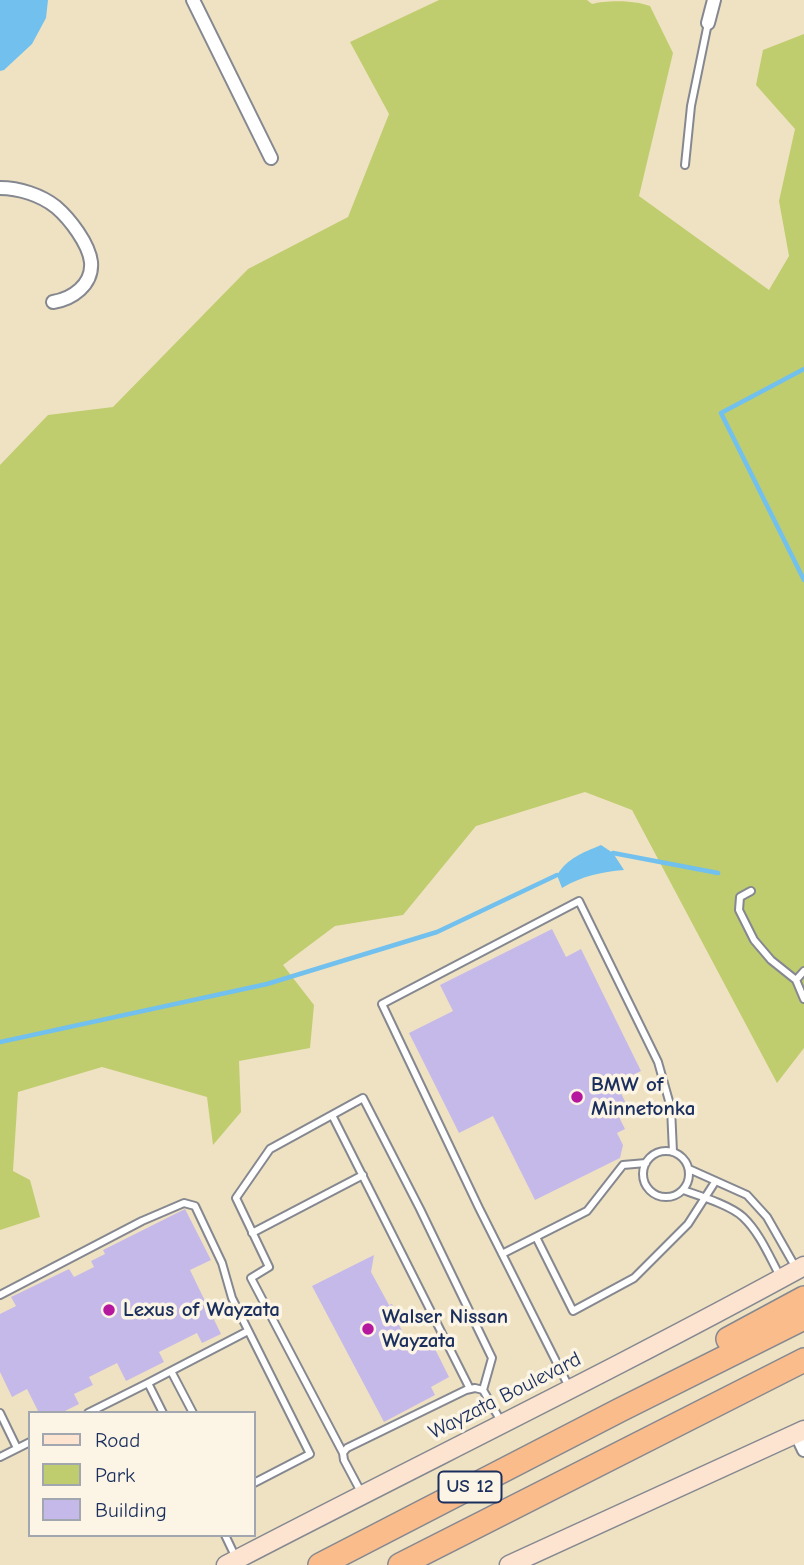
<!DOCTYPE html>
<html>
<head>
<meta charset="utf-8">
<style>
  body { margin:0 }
  #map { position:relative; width:804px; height:1565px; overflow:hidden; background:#efe2c2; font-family:"Comic Neue",sans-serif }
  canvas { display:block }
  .legend { position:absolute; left:28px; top:1411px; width:228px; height:126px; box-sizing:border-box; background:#fcf5e5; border:2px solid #a2a6af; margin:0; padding:9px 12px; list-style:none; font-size:21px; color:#1b2f5e }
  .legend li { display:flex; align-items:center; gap:14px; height:35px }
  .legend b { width:35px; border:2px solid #a2a6af }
</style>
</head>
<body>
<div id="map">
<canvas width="804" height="1565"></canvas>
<ul class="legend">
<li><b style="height:9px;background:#fde4d1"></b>Road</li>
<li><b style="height:19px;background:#bfcd6f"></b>Park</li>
<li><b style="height:19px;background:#c5b9ea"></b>Building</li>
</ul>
</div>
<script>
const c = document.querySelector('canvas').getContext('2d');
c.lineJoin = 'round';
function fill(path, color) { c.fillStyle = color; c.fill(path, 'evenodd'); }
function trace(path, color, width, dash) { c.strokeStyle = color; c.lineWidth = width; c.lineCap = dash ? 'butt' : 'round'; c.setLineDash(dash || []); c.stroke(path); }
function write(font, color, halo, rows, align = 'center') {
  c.font = font + ' "Comic Neue",sans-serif'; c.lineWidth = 7; c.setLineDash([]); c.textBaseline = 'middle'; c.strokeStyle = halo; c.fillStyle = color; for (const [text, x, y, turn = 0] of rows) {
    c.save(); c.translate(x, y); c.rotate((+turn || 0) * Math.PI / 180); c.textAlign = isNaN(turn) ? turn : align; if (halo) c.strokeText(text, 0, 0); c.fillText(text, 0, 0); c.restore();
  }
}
const green = new Path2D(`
  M439,0h148l5,4c14,-4 43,-4 58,2l23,47 -34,143 130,94 20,-34 -10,-55 16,-72 -39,-44 7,-35 41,-16v1014l-27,35 -145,-273 -47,-18 -109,34 -73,89 -68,11 -52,39 31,40 -4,43 -71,13 2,51 -28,33 -6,-48 -105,-30 -84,25 -5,79 17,9 10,37 -40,13v-765l48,-50 65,-8 135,-138 100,-52 41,-103 -39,-72z`);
const water = new Path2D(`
  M0,0h48l-2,18 -14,26 -28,26 -4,1z
  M601,845l12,8 11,17c-23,2 -42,6 -62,18l-5,-13c11,-17 25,-22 44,-30z`);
const stream = new Path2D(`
  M804,369l-83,44 83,167
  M613,853l105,20
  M0,1042l267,-58 170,-52 120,-57`);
const building = new Path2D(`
  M552,929l14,28 15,-8 60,122 -8,4 3,6 -17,8 10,21 -11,5 7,14 -8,4 6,12 -3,13 -85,42 -42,-84 -34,17 -50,-100 44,-22 -13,-26z
  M185,1209l26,51 -21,10 31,64 -19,9 -5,-10 -38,19 5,10 -38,19 -9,-18 -28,14 4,8 -19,9 5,10 -18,9h-22l-12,-24 -15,8 -12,-25v-58l16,-8 -5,-9 58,-28 5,8 20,-10 -3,-6 14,-7 -2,-4z
  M374,1255l-3,17 18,33 3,-1 5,9 -3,2 19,37 19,-9 17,34 -18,10 4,8 -51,27 -72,-136z`);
const lane = new Path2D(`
  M685,165l6,-59 17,-83
  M751,891l-11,6 -1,13 15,30 17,20 25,20 8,19
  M796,980l8,-9
  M332,1115l138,274
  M643 1174a23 23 0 1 1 46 0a23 23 0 1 1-46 0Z
  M689,1169l58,26 20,22 29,51
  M683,1190c17,6 47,15 60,27 17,16 27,41 38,61
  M252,1233l111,-58
  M536,1237l37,74 61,-33 54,-54 27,-42
  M502,1254l85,-43 36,-46 23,-2
  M0,1295l142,-74 42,-18 11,3 27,57 10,35 78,156 -56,29
  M171,1371l77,-40
  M148,1383l23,-12 22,42
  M569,1387l-90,-179 -97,-204 197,-103 79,161 13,46 2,44
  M0,1413l17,35
  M88,1413l60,-30 15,30
  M343,1453l-92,-175 18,-11 -33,-69 34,-49 93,-51 57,111 72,149 -9,32
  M0,1457l30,-15
  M361,1492l-17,-32 -1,-7 4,-5 119,-58 9,-2 8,2 19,33
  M225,1535l11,23`);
const street = new Path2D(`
  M193,0l78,158
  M708,23l6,-23
  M0,188c19,0 41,7 56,19 14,12 33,37 35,55 2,23 -19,37 -38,40
  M796,1433l8,17`);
const secondary = new Path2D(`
  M226,1565c192,-100 388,-195 578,-299
  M509,1565l295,-135`);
const highway = new Path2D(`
  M728,1339l76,-41
  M320,1565l300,-155 184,-92
  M400,1565l404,-205`);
const markers = [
  [577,1097,7,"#b5179e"],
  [109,1310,7,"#b5179e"],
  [368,1329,7,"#b5179e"]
];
const shields = [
  [470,1487,63]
];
const shieldNames = [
  ["US 12",470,1487]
];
const poiNames = [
  ["BMW of",591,1085],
  ["Minnetonka",591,1109],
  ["Lexus of Wayzata",123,1310],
  ["Walser Nissan",382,1317],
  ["Wayzata",382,1341]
];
const streetNames = [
  ["Wayzata Boulevard",505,1396,-27]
];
fill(green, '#bfcd6f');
fill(water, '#72c0ed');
trace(stream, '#72c0ed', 4.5);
fill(building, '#c5b9ea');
trace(lane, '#858890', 10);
trace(street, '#858890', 16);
trace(secondary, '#858890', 21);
trace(highway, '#858890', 26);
trace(lane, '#fff', 6);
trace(street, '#fff', 12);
trace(secondary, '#fde4d1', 18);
trace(highway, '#fabc8b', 23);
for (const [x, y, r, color] of markers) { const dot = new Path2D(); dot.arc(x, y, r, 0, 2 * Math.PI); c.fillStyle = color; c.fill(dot); trace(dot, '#fcf5e5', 2.5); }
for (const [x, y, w] of shields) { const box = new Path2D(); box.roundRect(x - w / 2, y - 15.5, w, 31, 5); c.fillStyle = '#fcf5e5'; c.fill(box); trace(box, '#1b2f5e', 2); }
write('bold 19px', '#1b2f5e', null, shieldNames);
write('bold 21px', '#1b2f5e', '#fcf5e5', poiNames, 'left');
write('21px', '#1b2f5e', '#fcf5e5', streetNames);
</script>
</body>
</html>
